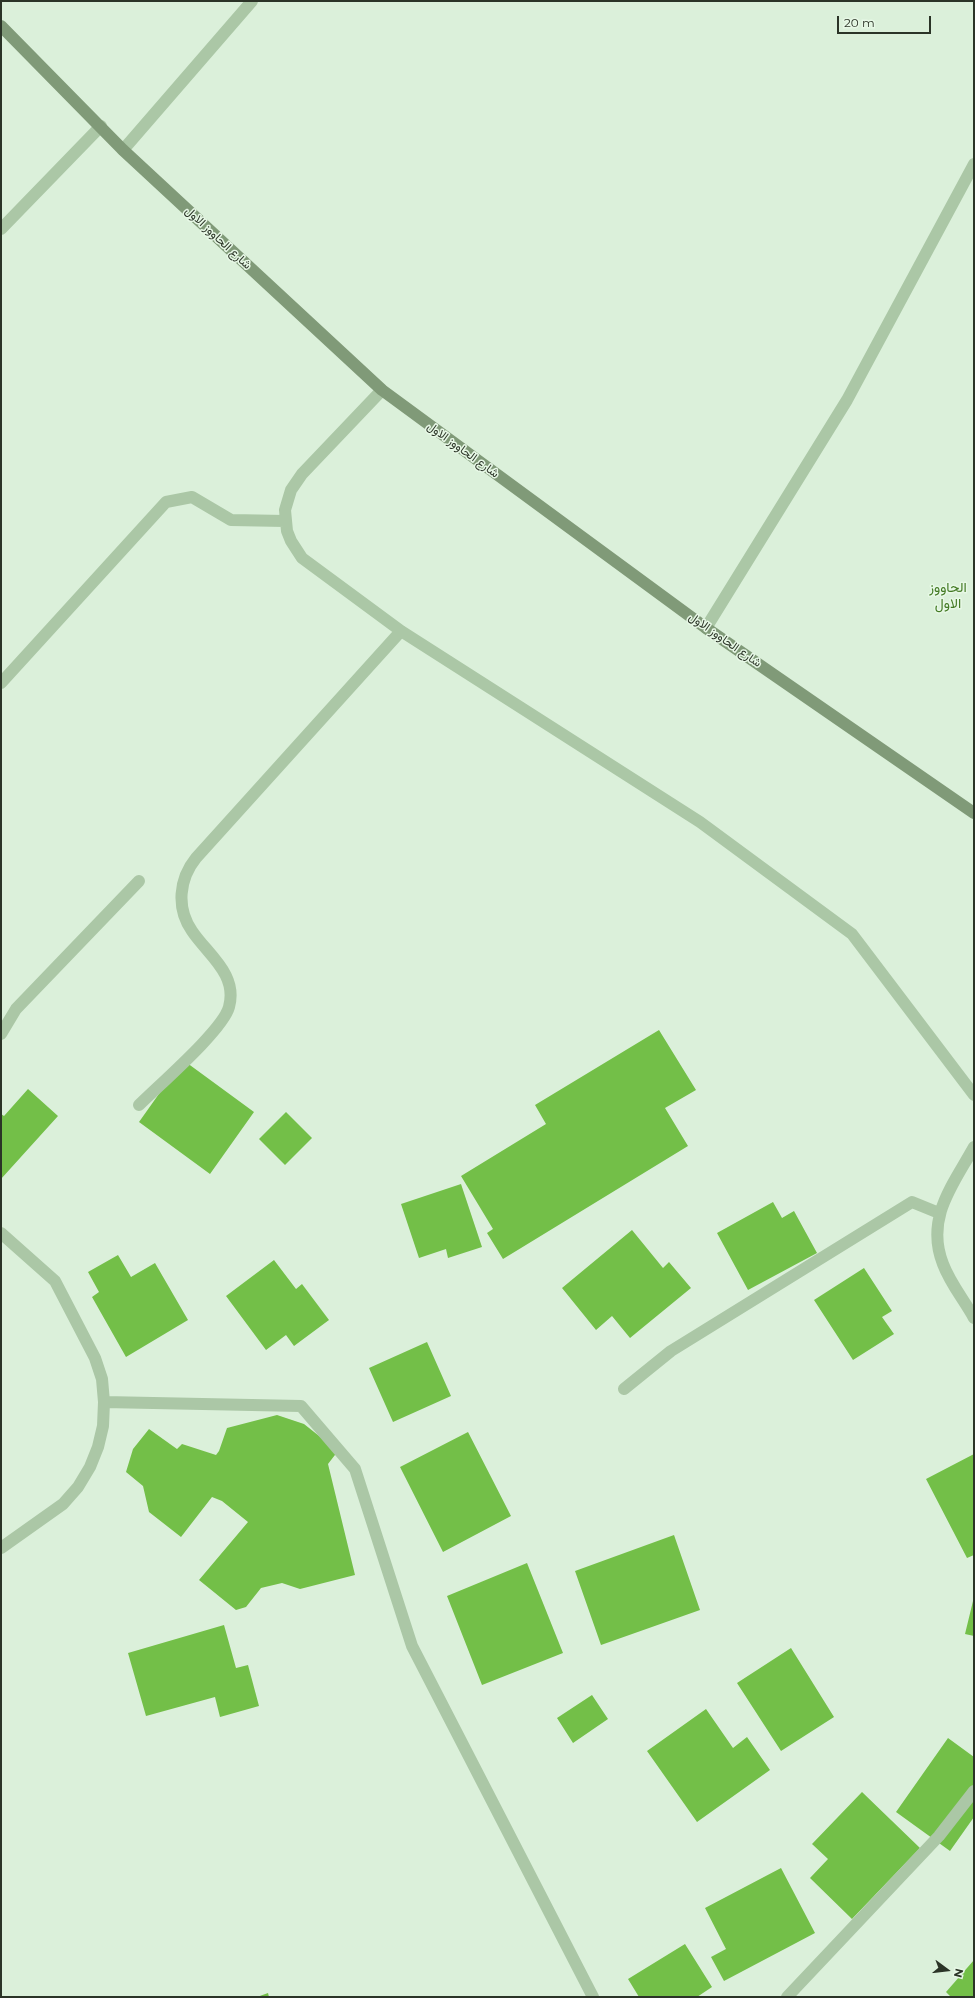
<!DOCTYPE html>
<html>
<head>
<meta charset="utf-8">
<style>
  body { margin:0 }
  #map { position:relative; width:975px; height:1998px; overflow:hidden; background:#dbf0da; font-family:Montserrat,sans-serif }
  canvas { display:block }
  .frame { position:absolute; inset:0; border:2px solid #2b3427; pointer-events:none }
  .north { position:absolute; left:927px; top:1950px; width:40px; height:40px; -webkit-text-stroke:3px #e7f8e6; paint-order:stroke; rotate:105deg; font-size:11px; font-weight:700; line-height:16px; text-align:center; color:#2b3427 }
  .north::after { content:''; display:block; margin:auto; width:14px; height:18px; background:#2b3427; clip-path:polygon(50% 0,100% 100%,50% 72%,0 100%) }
  .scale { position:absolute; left:837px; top:16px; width:94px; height:18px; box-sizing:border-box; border:2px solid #2b3427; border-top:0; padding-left:5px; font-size:12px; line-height:14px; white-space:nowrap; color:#2b3427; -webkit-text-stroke:3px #e7f8e6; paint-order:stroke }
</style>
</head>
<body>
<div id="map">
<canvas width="975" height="1998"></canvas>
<div class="frame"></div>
<div class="north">N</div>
<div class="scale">20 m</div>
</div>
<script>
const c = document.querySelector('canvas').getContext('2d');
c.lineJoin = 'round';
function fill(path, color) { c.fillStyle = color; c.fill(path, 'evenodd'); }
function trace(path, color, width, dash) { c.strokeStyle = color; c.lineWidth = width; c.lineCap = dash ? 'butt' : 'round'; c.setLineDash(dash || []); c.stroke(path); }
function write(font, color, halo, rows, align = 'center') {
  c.font = font + ' Montserrat,Vazirmatn,sans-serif'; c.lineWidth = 3; c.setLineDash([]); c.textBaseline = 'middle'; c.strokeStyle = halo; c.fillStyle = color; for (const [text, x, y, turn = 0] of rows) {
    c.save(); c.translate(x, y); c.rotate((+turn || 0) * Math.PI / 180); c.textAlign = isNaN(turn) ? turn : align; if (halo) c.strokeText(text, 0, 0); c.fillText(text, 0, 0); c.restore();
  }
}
const building = new Path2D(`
  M659,1030l37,60 -31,18 23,38 -185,113 -16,-26 6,-4 -32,-53 85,-52 -11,-19z
  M183,1060l71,52 -44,62 -71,-52z
  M28,1089l30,27 -57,63v-65l3,2z
  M286,1112l26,26 -27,27 -26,-26z
  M461,1184l21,63 -34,11 -2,-9 -27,9 -18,-54z
  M773,1202l9,16 12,-7 23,42 -69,37 -31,-57z
  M632,1230l31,38 6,-6 22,26 -61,50 -18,-22 -16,14 -34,-42z
  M118,1255l13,22 24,-14 33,57 -62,37 -34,-60 7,-5 -11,-20z
  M274,1260l22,29 6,-5 27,36 -35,26 -8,-11 -20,15 -40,-54z
  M864,1268l28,43 -10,6 12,17 -41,26 -39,-60z
  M427,1342l24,54 -58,26 -24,-54z
  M277,1415l27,9 34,27 -10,13 27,111 -55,14 -18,-6 -21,5 -15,19 -10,3 -37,-30 49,-58 -26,-21 -10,-4 -31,40 -32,-25 -6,-26 -17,-14 7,-23 16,-20 28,20 5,-5 34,11 3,-4 8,-23z
  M468,1432l43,84 -68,36 -43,-85z
  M974,1454v101l-7,3 -41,-79z
  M674,1535l26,75 -99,35 -26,-74z
  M527,1563l36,90 -81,32 -35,-89z
  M973,1601h1v35l-9,-2z
  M224,1625l12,43 12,-3 11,41 -39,11 -5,-20 -69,19 -18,-63z
  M791,1648l43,69 -53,34 -44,-68z
  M592,1695l16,24 -35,24 -16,-25z
  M706,1709l27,39 14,-11 23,33 -73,52 -50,-71z
  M948,1738l26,19v60l-24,34 -54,-39z
  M862,1792l58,56 -68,71 -42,-41 18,-19 -16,-15z
  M781,1868l34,65 -91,48 -13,-24 15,-8 -21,-41z
  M685,1944l27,43 -15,10h-58l-11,-18z
  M974,1960v37h-23l-5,-5z
  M268,1993l1,4h-12z`);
const street = new Path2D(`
  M123,150l129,-149
  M1,229l100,-103
  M382,390l-80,84 -11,16 -6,20 2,21 4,10 11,17 99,73 299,191 152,112 122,161
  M706,628l141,-228 127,-236
  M1,683l165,-181 26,-5 39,23 54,1
  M1,1034l15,-25 123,-128
  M139,1105c20,-20 84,-75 90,-98 9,-33 -21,-52 -37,-76 -16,-23 -13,-52 4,-73l205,-227
  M974,1147c-21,38 -49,71 -31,117 7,19 21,36 31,54
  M1,1233l54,48 40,77 7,21 2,23 -1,24 -5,21 -8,20 -12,20 -15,17 -62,44
  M624,1389l47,-38 241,-149 27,11
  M104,1402l197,4 54,63 57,177 181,351
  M787,1997l152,-161 35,-45`);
const secondary = new Path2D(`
  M1,26l122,124 259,240 324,238 268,185`);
const streetNames = [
  ["شارع الحاووز الاول",218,238,43],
  ["شارع الحاووز الاول",463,450,36],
  ["شارع الحاووز الاول",725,640,35]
];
const quarterNames = [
  ["الحاووز",948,588],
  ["الاول",948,604]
];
fill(building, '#73bf48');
trace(street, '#abc7a6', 12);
trace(secondary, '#809a78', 12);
write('12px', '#2b3427', '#e7f8e6', streetNames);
write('14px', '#427923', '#e7f8e6', quarterNames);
</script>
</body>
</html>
